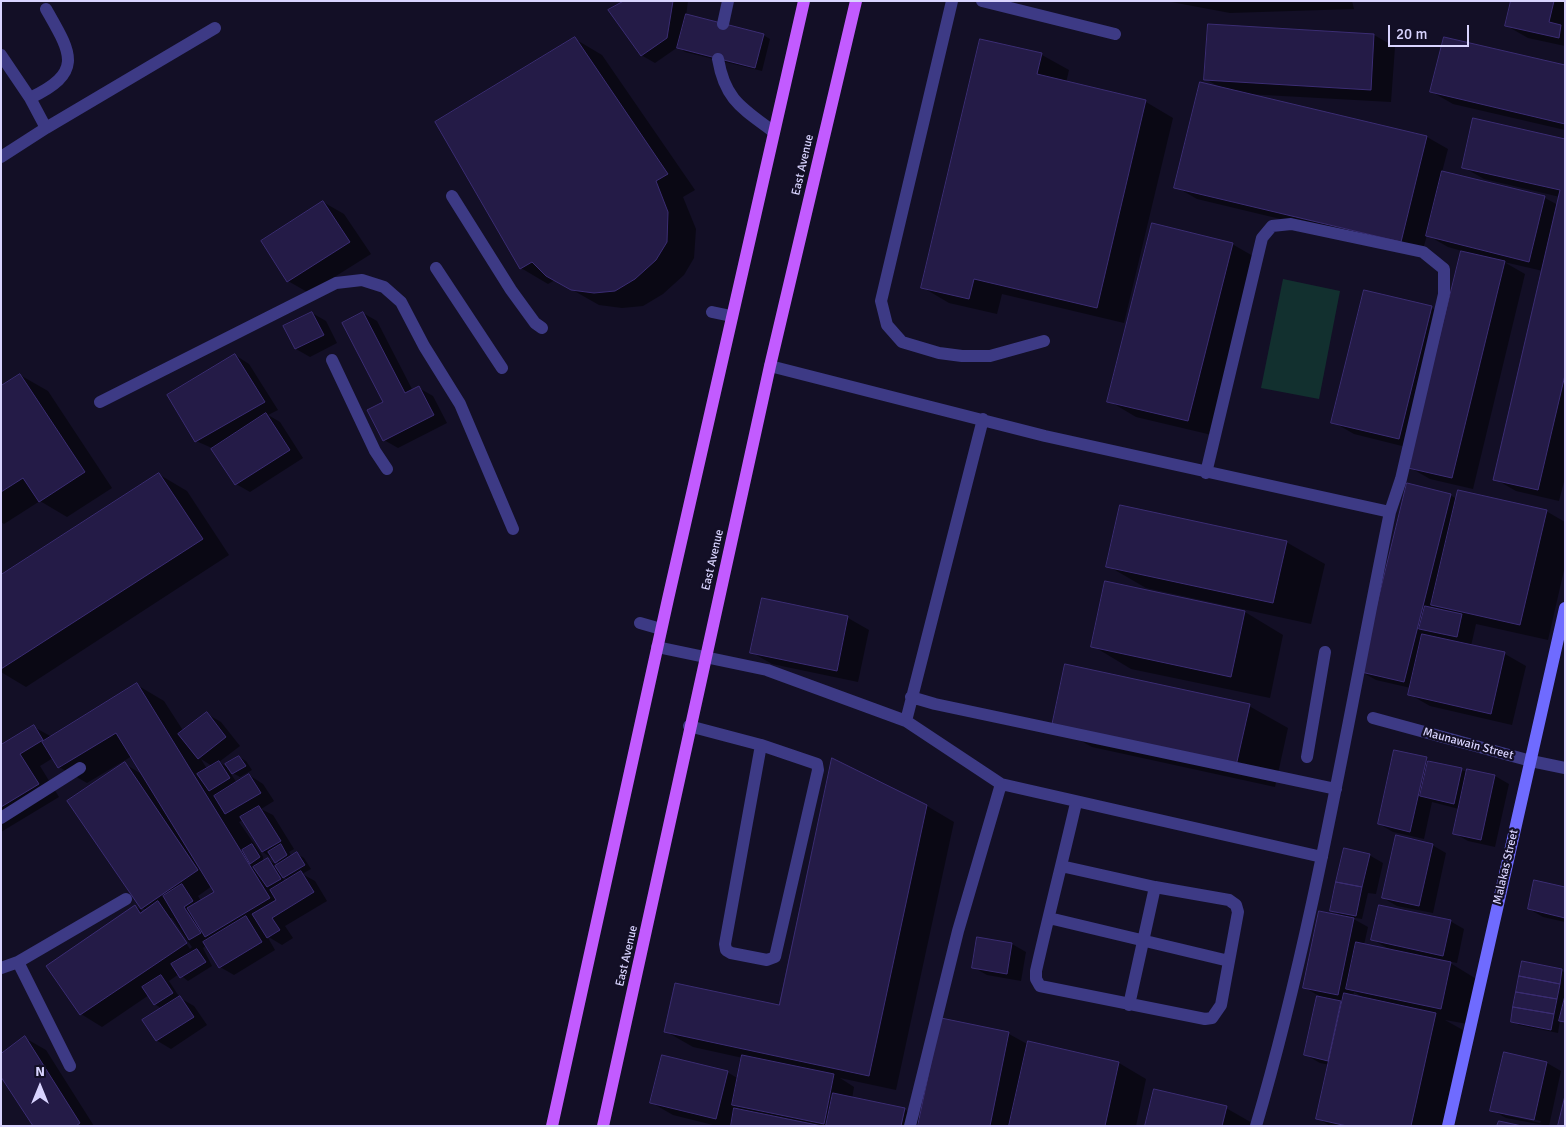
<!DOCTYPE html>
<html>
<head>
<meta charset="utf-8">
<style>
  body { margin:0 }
  #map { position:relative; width:1566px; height:1127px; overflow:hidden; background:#130f26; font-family:Signika,sans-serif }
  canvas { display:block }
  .frame { position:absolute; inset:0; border:2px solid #d9d4ff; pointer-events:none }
  .north { position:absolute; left:15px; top:1062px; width:50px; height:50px; -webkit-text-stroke:4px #130f26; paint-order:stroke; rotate:0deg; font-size:14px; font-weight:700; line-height:20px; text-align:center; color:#d9d4ff }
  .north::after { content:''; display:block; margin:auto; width:18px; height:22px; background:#d9d4ff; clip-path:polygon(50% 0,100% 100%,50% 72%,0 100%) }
  .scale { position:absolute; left:1388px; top:25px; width:81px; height:22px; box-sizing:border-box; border:2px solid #d9d4ff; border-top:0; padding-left:6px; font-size:15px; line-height:18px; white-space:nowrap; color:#d9d4ff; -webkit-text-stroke:4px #130f26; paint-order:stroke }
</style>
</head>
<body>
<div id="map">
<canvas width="1566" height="1127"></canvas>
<div class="frame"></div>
<div class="north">N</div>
<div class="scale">20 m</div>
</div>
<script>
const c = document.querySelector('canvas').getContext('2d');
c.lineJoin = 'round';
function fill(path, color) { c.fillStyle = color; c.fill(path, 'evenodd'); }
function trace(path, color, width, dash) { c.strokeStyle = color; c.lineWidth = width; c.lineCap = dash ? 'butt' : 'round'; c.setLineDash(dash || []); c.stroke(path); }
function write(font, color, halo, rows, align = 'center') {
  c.font = font + ' Signika,sans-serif'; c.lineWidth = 4.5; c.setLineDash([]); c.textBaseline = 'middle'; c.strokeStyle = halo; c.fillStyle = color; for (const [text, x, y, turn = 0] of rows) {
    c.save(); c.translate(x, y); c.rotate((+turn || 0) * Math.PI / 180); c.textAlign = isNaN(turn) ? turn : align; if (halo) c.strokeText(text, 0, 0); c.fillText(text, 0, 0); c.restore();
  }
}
const green = new Path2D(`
  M1283,279l57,12 -21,108 -58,-11z`);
const shadow = new Path2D(`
  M626,1h62l-2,15 77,19 7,4 -8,32 -77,-19 -7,-5 -23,16 -14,-8z
  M1166,1h186l2,8 -124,4z
  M1512,1h53v45l-37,-8 -21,-12z
  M1374,35l21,12 -4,55 -145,-8 181,43 21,12 -6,23 103,26 13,7 2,-8 -76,-18 -21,-12 102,-26v337l-6,23 -43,-10 -21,-12 48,-208 -39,-9 21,12 -52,215 -43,-10 -21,-12 5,-18 -60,-15 -21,-12 32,-131 67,17 14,8 16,-65 -14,-4 -21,-12 -5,18 -225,-54 -21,-12 42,-101 -13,-7z
  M575,39l27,16 93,135 -12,7 13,32 -2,29 -10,17 -21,19 -20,12 -21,2 -23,-3 -44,-25 -7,4 -27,-16z
  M981,40l61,15 27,15 -3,13 80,19 27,16 -49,205 -122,-29 -5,20 -48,-11 -27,-16z
  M1565,67v63l-112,-26 -21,-12z
  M323,202l21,12 27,40 -62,39 -21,-12 -25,-40z
  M1232,244l28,16 -44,176 -80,-19 -27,-16z
  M312,313l14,8 11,22 -27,14 -14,-8 -11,-22z
  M363,313l14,8 36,70 6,-3 14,8 14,27 -49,25 -14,-8v-38z
  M235,355l14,9 29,46 -10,5 12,7 23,36 -53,34 -14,-8 -24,-36 -16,-7z
  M20,375l28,16 64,97 -45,29 -27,-16 -36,23 -3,-2v-135z
  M160,475l27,16 42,64 -203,132 -25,-15v-95z
  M1450,495l7,4 89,12 19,11v44l-17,74 -72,-16 -5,22 34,8 21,12 -14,59 -82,-19 -21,-12 2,-6 -35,-8 -14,-8z
  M1286,542l39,22 -14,60 -165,-36 -38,-22z
  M762,600l86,18 21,12 -11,52 -86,-18 -21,-12z
  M1245,612l38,23 -13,63 -139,-29 -38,-23z
  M137,685l27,16 20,31 23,-18 14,8 19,24 -21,16 10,6 10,-11 7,4 6,9 -12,7 -11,-6 8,12 12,-8 14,9 11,17 -13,8 12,6 21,34 -5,3 3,5 5,-3 7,4 7,11 -9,5 13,7 12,20 -42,25 8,12 -11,7 -15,-9 8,14 -41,25 -14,-8 -13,-22 -4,3 9,18 -24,15 -9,-7 -10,7 11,17 14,8 13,19 -36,24 -15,-9 6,-31 -7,-5 -6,-9 -47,32 -21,-13 -33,-48 88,-59 8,5 2,-2 -4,-2 -17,-144 18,11 -11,-19 -45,27 -28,-16 -6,-9 -13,8 19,31 -58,35v-86l33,-19 18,10zM201,759l11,7 -5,3zM243,820l20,32 17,12 -4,2 -1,-2 -7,-4 3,2 -1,2 -7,-4v-3l1,1 -25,-36zM282,876l7,4 -3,2zM212,886l4,6 -15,9 -3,-5zM169,918h3l20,29 -2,2z
  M1249,706l39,22 -13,59 -183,-40 -39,-22z
  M1426,759l8,4 34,9v-1l27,5 14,8 -14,63 -27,-6 -14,-8 5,-24 -27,-7 -8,37 -31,-7 -14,-8z
  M927,806l27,16 -58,268 -56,-12 14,9 -2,12 52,10 17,10 21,-99 67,14 20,11v-3l90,21 27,16 -10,47h-419l-44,-11 -21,-12 75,-31 12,7 4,-21 -50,-11 -28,-16 115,-24z
  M1432,845l14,8 -13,60 -36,-7 -14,-8z
  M1369,855l14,8 -7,31 -8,-1 -6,26 -12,-2 18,10 -4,18 27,5 -18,-10 77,-19 14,8 -7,34 -10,-2 31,19 -10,44 -23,-4 18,10 -21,96h-112l-12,-8 12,-53 -10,-2 -14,-8 13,-59 -15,-9 38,-71 -11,-6zM1354,992l10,6 -11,-2z
  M1565,888v34l-22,-5 -14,-8z
  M978,938l34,6 14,8 -5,29 -34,-6 -14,-8z
  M1523,963l42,9v51l-5,-3 -2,13 -39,-8 -7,-4z
  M25,1038l21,12 48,76h-59z
  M1505,1053l42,10 14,8 -12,55 -43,-8 -14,-8zM1505,1113l36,8 -1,2 -35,-8z
  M1226,1108l28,16 -1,2h-107z`);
const building = new Path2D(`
  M624,1h49l-6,37 -26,18 -33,-46z
  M1511,1h43l-5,21 12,3 -2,13 -54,-12z
  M686,14l78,20 -9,34 -78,-20z
  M1208,24l166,10 -3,56 -167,-10z
  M575,37l93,137 -12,7 12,31 -1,30 -11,18 -21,19 -20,12 -21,2 -23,-3 -25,-14 -14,-14 -12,7 -85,-147z
  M1444,37l121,28v59l-135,-32z
  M980,39l62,14 -5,21 109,26 -49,208 -123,-29 -5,20 -48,-11z
  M1200,82l227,54 -26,106 -227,-54z
  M1473,118l92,21v236l-27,115 -45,-10 67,-290 -98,-22z
  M1442,171l103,25 -16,66 -103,-26z
  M323,201l27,41 -63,40 -26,-41z
  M1152,223l81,20 -45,178 -81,-19z
  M1461,251l44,10 -53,217 -44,-10z
  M1364,290l68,16 -33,133 -68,-16z
  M312,312l12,23 -29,14 -12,-23z
  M363,312l42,81 14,-7 15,29 -51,26 -16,-31 16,-8 -41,-79z
  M235,354l30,48 -70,40 -28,-47z
  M20,374l65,98 -46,30 -16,-24 -22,14v-106z
  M266,413l24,37 -55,35 -24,-36z
  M159,473l44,66 -202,130v-94z
  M1407,483l44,11 -47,188 -43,-10z
  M1458,490l89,20 -27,115 -89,-20z
  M1120,505l167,36 -14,62 -167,-36z
  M1105,581l140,30 -14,66 -140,-30z
  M762,598l86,18 -11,55 -87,-18z
  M1425,606l37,8 -5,23 -38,-8z
  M1422,634l83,18 -14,62 -83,-19z
  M1065,664l185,40 -14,62 -184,-40z
  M137,683l133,215 -65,39 -18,-29 27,-16 -98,-159 -58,35 -16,-26z
  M207,712l19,25 -28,22 -20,-25z
  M34,725l9,15 -23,14 19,30 -38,23v-62z
  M1394,750l33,7 -17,75 -32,-8z
  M239,756l7,10 -14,8 -7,-10z
  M832,758l95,47 -58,271 -205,-44 11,-49 104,22z
  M219,761l11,17 -21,13 -12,-17z
  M1428,761l34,7 -8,36 -34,-8z
  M125,762l73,108 -57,39 -74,-108z
  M1467,769l28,6 -14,65 -28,-6z
  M249,774l12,19 -36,21 -11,-18z
  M259,806l22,35 -19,11 -22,-35z
  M1396,835l37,9 -14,62 -37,-8z
  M252,844l8,13 -10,7 -8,-14z
  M281,844l6,11 -12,8 -7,-11z
  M1344,848l26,6 -8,33 -26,-5z
  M297,852l8,13 -22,13 -8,-12z
  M268,858l13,21 -14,8 -14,-20z
  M301,871l13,21 -42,26 8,12 -13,8 -15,-24 24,-14 -6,-10z
  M1534,880l31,7v31l-37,-9z
  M1336,882l26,5 -6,29 -26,-5z
  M182,884l11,17 -9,6 17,26 -12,7 -26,-44z
  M158,901l29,42 -107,72 -34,-49 89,-61 5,8z
  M1379,905l72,15 -8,36 -72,-16z
  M1319,911l35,7 -16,77 -35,-7z
  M246,916l16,26 -43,26 -16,-26z
  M977,937l35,6 -5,31 -35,-6z
  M1356,942l95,20 -10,47 -95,-20z
  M197,949l9,13 -26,16 -9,-14z
  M1522,961l40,8 -2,15 -41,-8z
  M161,975l12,18 -19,12 -12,-18z
  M1519,976l41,8 -3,15 -41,-7z
  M1516,992l41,7 -3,15 -41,-7z
  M1344,993l92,20 -25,113h-64l-31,-7z
  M180,996l14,21 -38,24 -14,-21z
  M1317,996l24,5 -13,60 -24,-6z
  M1565,996v26l-6,-1z
  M1513,1007l41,7 -3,16 -40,-8z
  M941,1018l68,14 -19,94h-72z
  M25,1036l55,87 -4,3h-43l-32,-49v-23z
  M1028,1041l91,21 -14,64h-96z
  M1504,1052l43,10 -13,58 -44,-9z
  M662,1055l66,16 -12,48 -66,-16z
  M742,1055l92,19 -10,50 -92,-19z
  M1154,1089l73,17 -5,20h-77z
  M833,1093l72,15 -4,18h-75z
  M1565,1096v30h-7z
  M734,1108l88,18h-91z
  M1499,1121l23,5h-25z`);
const lane = new Path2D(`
  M952,1l-71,300 6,24 15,17 37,11 23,3h28l54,-15
  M982,1l133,33
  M723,24l5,-23
  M1,55l29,43 16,30
  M718,59c7,41 24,49 56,73
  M30,98c55,-26 41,-45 16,-89
  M1,157l45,-29 169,-100
  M452,196l59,94 24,33 7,5
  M436,268l66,100
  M712,312l19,4
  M332,360l43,91 12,18
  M770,366l275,70 345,76
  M100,402l236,-119 26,-3 22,7 17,15 23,44 36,58 53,125
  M1206,473l56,-235 10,-12 19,-2 132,28 21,17v25l-43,185 -11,33c-42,205 -75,413 -134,614
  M640,623l21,6
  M657,647l110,23 139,51 95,63 321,73
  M911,697l24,7 401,85
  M1373,718l158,43
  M906,721l77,-302
  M689,726l72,19 56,19 1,6 -43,187 -8,3 -36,-7 -5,-3 -1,-6 36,-199
  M1307,757l18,-105
  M1,818l79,-50
  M1061,866l94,21 74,13 7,5 2,7 -17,93 -9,13 -7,1 -165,-33 -4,-7v-8c13,-57 27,-112 40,-168
  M1049,918l180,43
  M18,962l52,104
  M1,968l17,-6 108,-63
  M1129,1005l26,-118
  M910,1126l48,-195 43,-147`);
const street = new Path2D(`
  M1531,761l34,7`);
const secondary = new Path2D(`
  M1448,1126l117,-518`);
const primary = new Path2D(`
  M552,1126l116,-527 136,-598
  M603,1126l167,-760 86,-365`);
const streetNames = [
  ["East Avenue",803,165,-77],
  ["East Avenue",713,560,-77],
  ["Maunawain Street",1468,744,15],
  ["Malakas Street",1506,867,-77],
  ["East Avenue",627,956,-77]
];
fill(green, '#12302f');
fill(shadow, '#0007');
fill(building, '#241b47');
trace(building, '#3b2d73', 1);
trace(lane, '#3d3a85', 12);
trace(street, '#3d3a85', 12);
trace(secondary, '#6f6bff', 12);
trace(primary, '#c25bff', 12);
write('12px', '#d9d4ff', '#130f26', streetNames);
</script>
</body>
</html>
